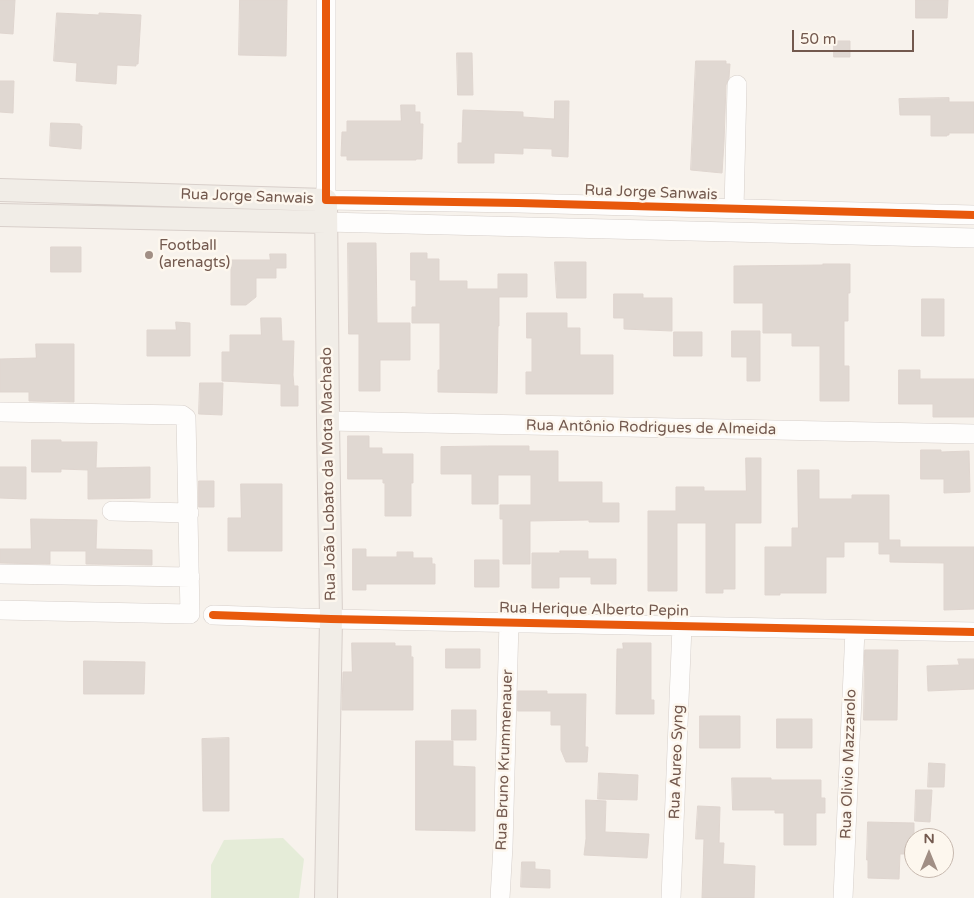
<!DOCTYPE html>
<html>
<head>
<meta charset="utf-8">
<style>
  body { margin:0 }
  #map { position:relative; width:974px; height:898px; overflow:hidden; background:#f7f2ec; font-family:"Varela Round",sans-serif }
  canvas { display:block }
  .north { position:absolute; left:904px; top:828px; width:50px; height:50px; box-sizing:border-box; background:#fdf7ee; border:1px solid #c6b8ae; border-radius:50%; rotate:0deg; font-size:14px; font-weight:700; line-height:20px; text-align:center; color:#73594e }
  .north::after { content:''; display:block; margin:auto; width:18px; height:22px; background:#a18f85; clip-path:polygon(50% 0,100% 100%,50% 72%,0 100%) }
  .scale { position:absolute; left:792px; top:30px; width:122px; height:22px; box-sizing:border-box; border:2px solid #73594e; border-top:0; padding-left:6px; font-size:15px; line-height:18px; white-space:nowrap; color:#73594e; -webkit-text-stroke:4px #fdf7ee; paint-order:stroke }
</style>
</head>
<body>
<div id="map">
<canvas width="974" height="898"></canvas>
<div class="north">N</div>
<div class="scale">50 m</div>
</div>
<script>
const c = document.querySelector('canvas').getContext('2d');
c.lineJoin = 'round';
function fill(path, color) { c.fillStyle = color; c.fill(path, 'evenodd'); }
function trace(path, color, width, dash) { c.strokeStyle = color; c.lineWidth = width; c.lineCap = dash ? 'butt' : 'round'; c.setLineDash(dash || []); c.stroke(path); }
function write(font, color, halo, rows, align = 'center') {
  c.font = font + ' "Varela Round",sans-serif'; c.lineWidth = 5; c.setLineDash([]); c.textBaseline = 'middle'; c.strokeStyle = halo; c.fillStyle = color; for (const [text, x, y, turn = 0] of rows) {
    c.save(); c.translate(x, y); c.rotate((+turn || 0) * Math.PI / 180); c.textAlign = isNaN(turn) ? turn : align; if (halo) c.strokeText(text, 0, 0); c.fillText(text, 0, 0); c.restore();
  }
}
const green = new Path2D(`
  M283,838l21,21 -5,39h-88v-33l13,-25z`);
const building = new Path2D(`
  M0,0h15l-2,34 -13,-1z
  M240,0h47l-1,56 -47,-1z
  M916,0h32l-1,18h-31z
  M57,13l42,2v-2l42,2 -3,49h-2v2l-19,-1 -1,19 -40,-3 1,-18 -23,-2z
  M834,41h16v16h-16z
  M457,53h15l1,42h-15z
  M696,61h30v3h4l-1,14 -3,7 -2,57 -2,31 -31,-3z
  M0,81h14l-1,32 -13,-1z
  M949,98v4h25v31h-25v2h-2v1h-16v-21h-31l-1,-16z
  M555,101h14l-1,56 -16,-1v-7l-29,-1v6l-29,-1v10h-36v-20h4l1,-33 60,2v5l31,2z
  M401,105h14v7h5v12h3l-1,35h-6v1h-69v-4h-6l1,-24h5v-11h54z
  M51,123l29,1v2h2l-1,23 -31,-3z
  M348,243h28l1,80h33v37h-30v31h-21v-57h-10z
  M51,247h30v25h-30z
  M411,253h16v6h12v22h28v8h31v-15h29v23h-28v29h-1l-1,67 -59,-1v-22h2v-47h-28v-16h4v-27h-5z
  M270,254h16v14h-10v10h-20v19l-10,8h-15v-45h39z
  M555,262h31v36h-29z
  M823,264h27v29h-2v28h-4v45h5v35h-29v-55h-28v-13h-29v-30h-29v-37l89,-1z
  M614,294h29v4h29v33l-48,-2v-11h-10z
  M922,299h22v37h-22z
  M527,313h40v15h13v27h33v39h-87v-22h6v-34h-5z
  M261,318h20l1,23h12l-1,34 1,11h4v20h-17v-22l-59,-3v-29h8v-17h31z
  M176,322l14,1v33h-43v-26h29z
  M732,331h28v50h-13v-24h-15z
  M674,332h28v24h-28z
  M36,344h38v58l-45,-1v-9h-29v-33l36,-1z
  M899,370h21v9h54v38h-41v-13h-34z
  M200,383h23l-1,32 -23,-1z
  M348,436h21v12h13v6h31v29h-2v33h-26v-33h-2v-4h-35z
  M32,440h29v2h36l-1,26 54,-1v31l-62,1v-29l-27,-1v3h-29z
  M488,446h41v5h29v31h44v21h17v19h-30v-2l-59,1v43h-27v-45h-3v-14h31v-30h-33v29h-26v-30h-31v-27z
  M921,450h20v2l28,-1 1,41 -26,1v-14h-23z
  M746,458h15v65h-26v66h-12v4h-17v-70h-29v68h-29v-80h28v-24h28v4h42z
  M0,467h26v32l-26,-1z
  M798,470h21v29h33v-4h37v45h11v7h74v62l-30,1v-47l-54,-1v-8h-11v-12h-35v15h-18v36h-46v2h-15v-48h27v-19h6z
  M199,481h15v26h-15z
  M241,484h41v67h-54v-33h13z
  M31,519l66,1 -1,29 56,1v15l-66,-1v-13h-36v13l-50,-1v-14h31z
  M353,549h13v8h31v-5h16v6h19v6h3v20h-69v6h-13z
  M560,551h28v8h28v25h-25v-7h-32v11h-27v-35h28z
  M475,560h24v27h-24z
  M352,643h43v3h16v11h2v53h-71l1,-38h9z
  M623,643h28v57h3v14h-38l1,-65h6z
  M446,649h34v19h-34z
  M865,650h33l-1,70h-33z
  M958,659h16v30l-46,2 -1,-25 32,-1z
  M84,661l61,1 -1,32h-60z
  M518,691h29v3h39l-1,53h3l-1,15h-21l-5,-12v-25h-10v-14h-33z
  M452,710h24v30h-24z
  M700,716h40v32h-40z
  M777,719h35v29h-35z
  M229,738v73h-26l-1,-72z
  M416,741h37v25l22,1v64l-59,-1z
  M929,763l16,1 -1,23h-16z
  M599,773l39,2 -1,25 -39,-1z
  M732,778h39v2h50v18h4v15h-9v32h-32v-32h-9v-3h-42z
  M916,790h16l-2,32 -15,-1z
  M586,800l20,1 -1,31 44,2 -2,24 -63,-3 2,-16z
  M698,806l22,1 -1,36h5l-1,21 32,2 -1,32h-52l2,-59h-8z
  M868,822l46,1v31h-14l-1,25 -31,-1v-18h-1z
  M522,862h13v7l15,1v18l-29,-1z`);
const minor = new Path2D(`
  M326,0v200l192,3 456,12
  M734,209l3,-124
  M326,222l648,16
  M0,412l182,3 4,3 4,196 -190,-4
  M328,421l646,13
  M112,511l77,2
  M0,574l190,3
  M213,615l118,4 643,13
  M500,898l3,-52 6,-224
  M671,898l11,-272
  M843,898l12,-268`);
const major = new Path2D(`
  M0,190l326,10 2,221 3,198 -5,279
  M0,215l326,7`);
const cycleway = new Path2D(`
  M326,0v200l192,3 456,12
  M213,615l118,4 643,13`);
const markers = [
  [149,255,5,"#a18f85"]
];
const streetNames = [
  ["Rua Jorge Sanwais",651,193,2],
  ["Rua Jorge Sanwais",247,197,2],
  ["Rua Antônio Rodrigues de Almeida",651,428,1],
  ["Rua João Lobato da Mota Machado",329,474,-91],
  ["Rua Herique Alberto Pepin",594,610,1],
  ["Rua Bruno Krummenauer",505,760,-88],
  ["Rua Aureo Syng",677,762,-88],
  ["Rua Olivio Mazzarolo",849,764,-88]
];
const poiNames = [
  ["Football",159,246],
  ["(arenagts)",159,263]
];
fill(green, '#e5ecd8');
fill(building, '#e0d8d2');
trace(building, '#dfd5cf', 1);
trace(minor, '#d6cfca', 20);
trace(major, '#d8cfca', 24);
trace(minor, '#fefdfc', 19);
trace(major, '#f1ede7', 22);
trace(cycleway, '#e8590c', 8);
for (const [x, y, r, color] of markers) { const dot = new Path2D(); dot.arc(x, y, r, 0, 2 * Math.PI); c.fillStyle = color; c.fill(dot); trace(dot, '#fdf7ee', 2); }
write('15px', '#73594e', '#fdf7ee', streetNames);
write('15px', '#73594e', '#fdf7ee', poiNames, 'left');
</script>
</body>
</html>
